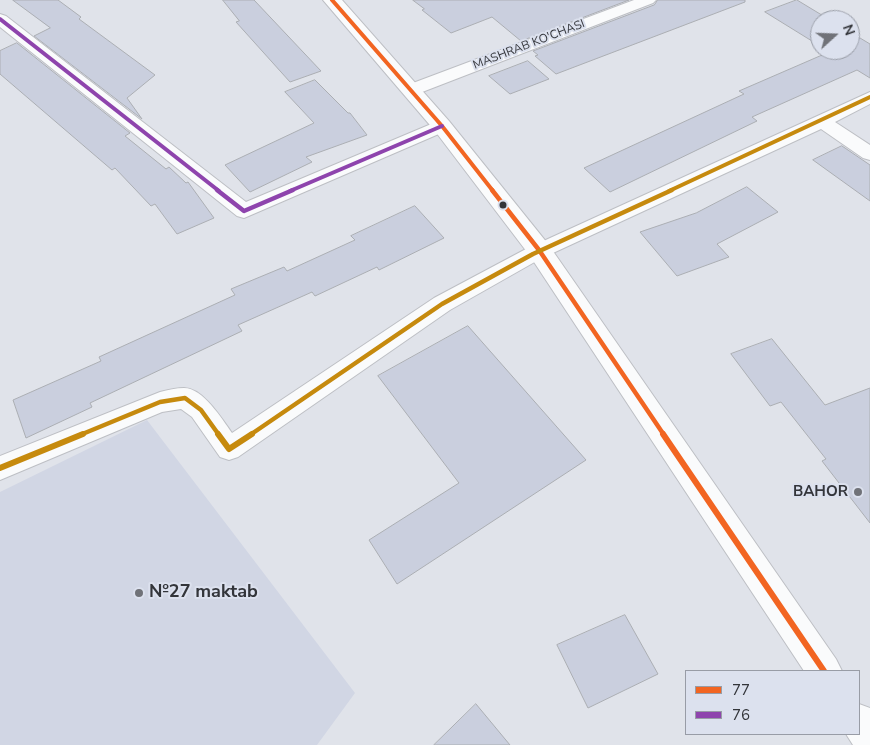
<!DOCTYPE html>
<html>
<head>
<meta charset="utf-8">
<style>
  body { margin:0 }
  #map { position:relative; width:870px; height:745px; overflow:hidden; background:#e0e3ea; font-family:"Nunito Sans",sans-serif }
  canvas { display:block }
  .legend { position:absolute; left:685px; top:670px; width:175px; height:65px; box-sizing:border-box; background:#dce1ee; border:1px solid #989ca6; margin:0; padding:6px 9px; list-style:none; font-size:15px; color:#33353a }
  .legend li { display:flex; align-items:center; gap:10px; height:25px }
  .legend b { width:25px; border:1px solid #989ca6 }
  .north { position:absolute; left:810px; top:10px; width:50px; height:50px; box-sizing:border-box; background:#dce1ee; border:1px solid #989ca6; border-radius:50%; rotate:70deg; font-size:14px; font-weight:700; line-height:20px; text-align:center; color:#33353a }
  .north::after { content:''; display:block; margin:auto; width:18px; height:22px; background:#707278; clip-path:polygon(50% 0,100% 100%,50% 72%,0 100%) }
</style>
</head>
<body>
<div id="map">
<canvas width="870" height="745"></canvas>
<ul class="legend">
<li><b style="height:6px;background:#f26522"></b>77</li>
<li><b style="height:6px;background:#8e44ad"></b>76</li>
</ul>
<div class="north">N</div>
</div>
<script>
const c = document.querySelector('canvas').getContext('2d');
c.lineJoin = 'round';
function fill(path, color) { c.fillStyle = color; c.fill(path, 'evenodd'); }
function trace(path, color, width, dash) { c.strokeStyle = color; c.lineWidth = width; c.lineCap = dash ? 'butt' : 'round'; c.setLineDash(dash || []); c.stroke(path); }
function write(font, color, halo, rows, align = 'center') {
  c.font = font + ' "Nunito Sans",sans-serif'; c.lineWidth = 4; c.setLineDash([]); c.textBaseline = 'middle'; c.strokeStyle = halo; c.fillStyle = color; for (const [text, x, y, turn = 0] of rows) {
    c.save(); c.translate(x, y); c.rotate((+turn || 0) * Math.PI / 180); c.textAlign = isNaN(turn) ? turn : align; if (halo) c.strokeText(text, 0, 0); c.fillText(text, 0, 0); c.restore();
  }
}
const built = new Path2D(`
  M147,420l208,273 -38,52h-317v-253z`);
const building = new Path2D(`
  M13,0h45l23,17 -2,2 76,56 -28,23 15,21 -108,-83 16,-8z
  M223,0h31l67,71 -31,11 -54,-60 3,-1z
  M413,0h216l-108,41 -29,-24 -41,16 -29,-23 2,-1z
  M658,0h87v2l-189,72 -21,-18 3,-1 -5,-4 121,-46z
  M797,0l33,20h-10v26l-55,-34z
  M850,32l20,12v34l-13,-8 -105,47 5,4 -147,71 -26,-24 160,-74 -5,-3 90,-39 -3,-2h24z
  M17,43l113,90 -5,3 41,33 3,-2 17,16 2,-1 26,36 -37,16 -22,-30 -4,2 -36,-38 -3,2 -112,-96v-23z
  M528,61l21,18 -39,15 -21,-18z
  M315,80l33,33h2l17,22 -61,22 6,5 -62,30 -25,-27 89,-42 -29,-31z
  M842,146l28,19v36l-57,-41z
  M747,187l31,25 -61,32 12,13 -52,19 -37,-44 56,-19z
  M415,206l29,32 -65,32 -2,-3 -62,29 -3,-4 -74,33 4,6 -152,72 2,4 -66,31 -13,-38 88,-39 -2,-4 136,-62 -4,-6 53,-22 3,4 68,-31 -4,-4z
  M468,326l118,134 -189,124 -28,-44 90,-57 -81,-107z
  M772,339l53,66 45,-17v135l-48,-62 4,-2 -45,-57 -11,4 -39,-52z
  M625,615l33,59 -70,34 -31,-63z
  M476,704l34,41h-76z`);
const minor = new Path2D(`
  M634,0h22l-3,3 -236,91 -6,1 -6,-1 -3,-4 3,-4z
  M0,14l6,2 240,186 190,-80 6,-2 6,2 3,4 -3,4 -204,88 -7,-2 -237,-189z
  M870,92v12l-35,18 35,23v15l-7,-2 -42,-29 -281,130 -90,51 -212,147 -9,3 -9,-3 -28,-40 -11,-8 -19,3 -162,68v-24l160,-64c8,-2 16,-4 24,-4 19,0 38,31 48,45l202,-135 92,-49z`);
const secondary = new Path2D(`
  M323,0h19l107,121 99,123 288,415 6,12h-38l-274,-415 -95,-125z
  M859,704l11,4v37h-17l-7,-11h13z`);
const bus1Far2 = new Path2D(`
  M332,0l110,126 51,65`);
const bus1Far1 = new Path2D(`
  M492,190l47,60 125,185`);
const bus1 = new Path2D(`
  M663,434l161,237`);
const bus2Far1 = new Path2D(`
  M0,19l219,172
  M290,191l152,-65`);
const bus2 = new Path2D(`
  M217,190l27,21 49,-21`);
const bus3Far2 = new Path2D(`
  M669,191l201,-94`);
const bus3Far1 = new Path2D(`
  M80,435l80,-33 25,-4 16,12 18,25
  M250,435l192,-131 91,-50 139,-64`);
const bus3 = new Path2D(`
  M218,434l11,15 23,-15
  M0,468l83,-34`);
const markers = [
  [503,205,4.5,"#33353a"],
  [858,492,5,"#707278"],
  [139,593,5,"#707278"]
];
const farStreetnames = [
  ["MASHRAB KO'CHASI",529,45,-21]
];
const poiNames = [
  ["BAHOR",848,492]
];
const nearPoinames = [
  ["№27 maktab",149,593]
];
fill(built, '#d1d6e4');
fill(building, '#cacfde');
trace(building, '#abaeb3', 1);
trace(minor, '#bdbfc4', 2);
trace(secondary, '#bdbfc4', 2);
fill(minor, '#fafbfc');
fill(secondary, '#fafbfc');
trace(bus1Far2, '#f26522', 4);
trace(bus1Far1, '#f26522', 4.5);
trace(bus1, '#f26522', 6);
trace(bus2Far1, '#8e44ad', 4);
trace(bus2, '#8e44ad', 4.5);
trace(bus3Far2, '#c68a0e', 4);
trace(bus3Far1, '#c68a0e', 4.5);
trace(bus3, '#c68a0e', 6);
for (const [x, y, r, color] of markers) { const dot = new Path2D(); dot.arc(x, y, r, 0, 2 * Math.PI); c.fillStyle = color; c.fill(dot); trace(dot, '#dce1ee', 2); }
write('12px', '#33353a', '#dce1ee', farStreetnames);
write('bold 15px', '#33353a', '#dce1ee', poiNames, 'right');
write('bold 18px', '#33353a', '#dce1ee', nearPoinames, 'left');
</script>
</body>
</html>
